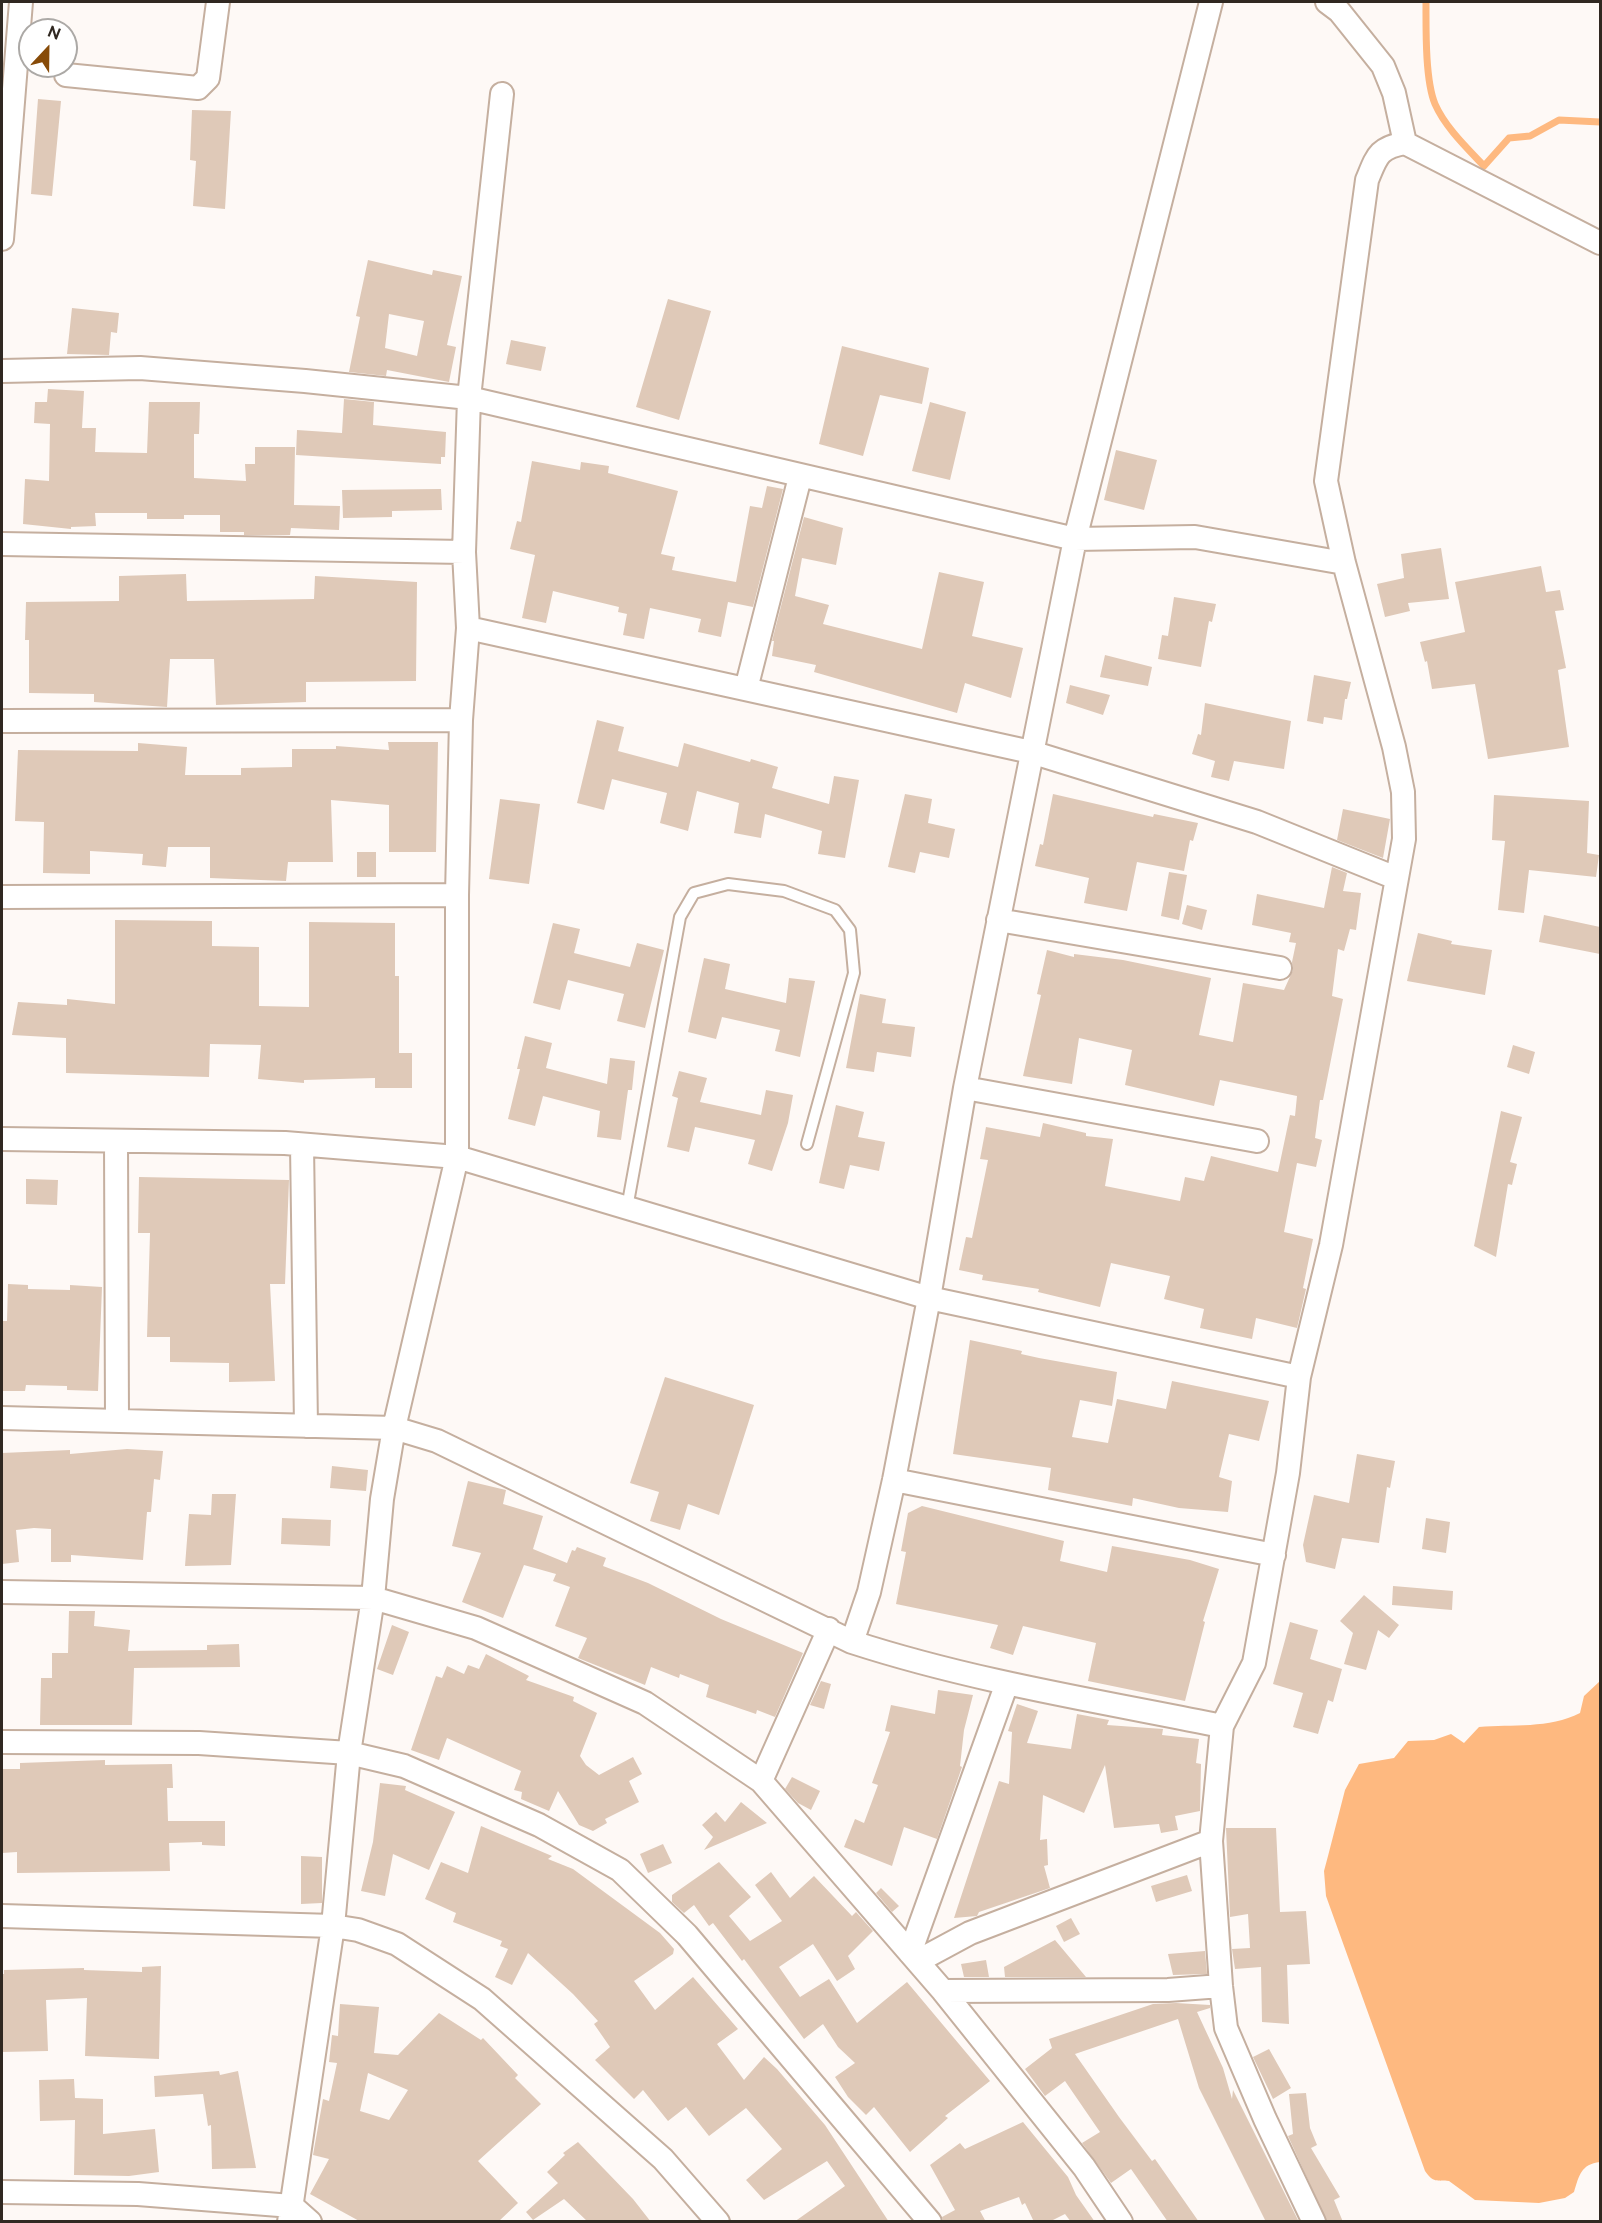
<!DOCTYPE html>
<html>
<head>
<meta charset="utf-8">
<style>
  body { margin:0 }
  #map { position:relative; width:1602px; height:2223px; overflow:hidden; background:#fef9f6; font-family:Raleway,sans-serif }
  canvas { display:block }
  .frame { position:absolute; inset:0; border:3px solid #302821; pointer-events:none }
  .north { position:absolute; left:18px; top:18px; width:60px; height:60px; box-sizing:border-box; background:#fff; border:2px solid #aca9a6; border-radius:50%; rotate:22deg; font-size:16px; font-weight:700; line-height:24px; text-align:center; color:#302821 }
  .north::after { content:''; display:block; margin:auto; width:21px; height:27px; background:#874b08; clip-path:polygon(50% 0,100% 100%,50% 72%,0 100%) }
</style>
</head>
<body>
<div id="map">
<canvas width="1602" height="2223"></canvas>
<div class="frame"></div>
<div class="north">N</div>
</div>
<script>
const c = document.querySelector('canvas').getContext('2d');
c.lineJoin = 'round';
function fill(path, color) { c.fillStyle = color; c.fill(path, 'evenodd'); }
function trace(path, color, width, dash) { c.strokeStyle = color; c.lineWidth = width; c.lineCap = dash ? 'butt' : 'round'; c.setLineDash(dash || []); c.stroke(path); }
const water = new Path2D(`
  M1600,1681v481c-19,2 -21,14 -26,30l-9,6 -26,5 -64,-3 -26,-19c-12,-1 -16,2 -24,-10l-99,-275 -2,-25 4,-15 17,-66 14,-26 35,-6 14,-17 26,-1 17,-6 13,9 15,-16c33,-3 70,2 101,-14l4,-17z`);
const stream = new Path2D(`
  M1426,2c0,26 -1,78 9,102 10,23 32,44 49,62l25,-28 21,-2 29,-16 41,2`);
const building = new Path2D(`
  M38,99l23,2 -9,95 -21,-2z
  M192,110l39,1 -6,98 -32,-3 3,-45 -6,-1z
  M368,260l64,15 1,-5 29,6 -15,69 9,2 -7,35 -62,-12 -1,6 -37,-4 11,-55 -4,-1zM389,314l35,7 -7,35 -32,-8z
  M668,299l43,12 -32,109 -43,-13z
  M72,308l47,5 -2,20 -6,-1 -2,23 -42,-1z
  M511,340l35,7 -5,24 -35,-7z
  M842,346l87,22 -7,36 -42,-9 -17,61 -44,-12z
  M48,389l36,2 -2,37h14l-1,24 52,1 2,-51h51l-1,32h-5v44l52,3 -1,-17h10v-17h40l-1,58 46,1 -1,24 -48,-2 -1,7h-46v-3h-24v-17h-36v4h-37v-6h-52l1,13 -25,1v2l-48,-5 2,-45 24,2 1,-57 -16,-1 1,-21h12z
  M344,399l30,3 -1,23 73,7 -1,25h-4v7l-145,-9 1,-25 45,3z
  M930,402l36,10 -16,68 -38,-9z
  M1116,450l41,10 -13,50 -40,-10z
  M532,461l48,9 1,-8 28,4 -1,7 70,18 -17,63 14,3 -3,13 64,12 14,-76 12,2 5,-22 16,3 -30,118 -25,-5 -7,35 -23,-5 3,-13 -51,-11 -6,31 -21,-4 4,-21 -9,-2 1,-5 -66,-16 -7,32 -24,-5 13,-63 -25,-6 7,-28 4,1z
  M441,489l1,21 -50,1v6l-49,1 -1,-28z
  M804,517l39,11 -7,37 -34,-7 -7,38 34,9 -6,19 99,25 17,-77 45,10 -12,54 51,12 -12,50 -46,-15 -8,30 -143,-41 2,-7 -44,-9 2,-15h-2z
  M1441,548l8,51 -41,4 2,8 -25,6 -8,-33 27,-6 -3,-24z
  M1541,566l5,26 14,-2 4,20 -9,1 11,57 -8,2 11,77 -81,12 -13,-75 -43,5 -5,-28 -2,1 -5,-20 45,-10 -10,-50z
  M186,574l1,27 127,-2 1,-23 102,6 -1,99 -110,1v20l-90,3 -2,-46h-44l-3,48 -73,-5v-8l-65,-1v-53h-4l1,-38 93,-1v-25z
  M1174,597l42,7 -4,18 -3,-1 -8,46 -43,-8 4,-24 6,1z
  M1105,655l47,12 -4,19 -48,-9z
  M1314,675l37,7 -4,17h-2l-3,21 -18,-3 -1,7 -16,-3z
  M1070,685l40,10 -7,20 -37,-12z
  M1205,703l86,18 -7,48 -50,-8 -5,20 -18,-4 4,-16 -23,-7 6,-20 3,1z
  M597,720l27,7 -6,24 60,16 6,-24 66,19 1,-3 27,8 -6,21 57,16 5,-28 25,4 -14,78 -27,-4 4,-23 -57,-17 -4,24 -27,-5 5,-30 -42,-12 -9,40 -28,-8 7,-30 -55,-14 -8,31 -27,-7z
  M388,742h50l-2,110h-47v-47l-58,-5 2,62h-45l-2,19 -76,-3v-31h-42l-2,20 -24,-2 1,-11 -53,-3v23l-47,-1 1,-51 -29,-1 3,-71 120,1v-8l49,4 -2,28h56v-7l51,-1v-18h44v-3l53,4z
  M905,794l27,5 -4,24 27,6 -6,29 -29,-6 -5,21 -27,-6z
  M1053,794l100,23 1,-3 44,9 -5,18 -3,-1 -6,31 -47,-9 -10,49 -43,-8 5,-25 -54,-12 5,-22 3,1z
  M1494,795l95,6 -2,52 12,2 -3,22 -67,-7 -5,43 -26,-3 7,-69 -13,-1z
  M500,799l40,5 -11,80 -40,-5z
  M1343,809l47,10 -7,39 -46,-18z
  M357,852h19v25h-19z
  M1332,867l15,6 -4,18 18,2 -5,37 -6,-1 -6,22 -6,-2 -6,47 11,3 -20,101h-3l-5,38 7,2 -6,27 -19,-4 -13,69 29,7 -10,49 3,1 -9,39 -41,-10 -4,21 -52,-11 4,-19 -40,-10 6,-23 -59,-13 -11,44 -62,-15 1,-3 -57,-9 1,-5 -24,-5 7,-33 6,1 16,-78 -8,-1 6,-32 54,10 3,-14 43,10v3l27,3 -8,47 75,15 5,-24 19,4 7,-25 67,16 12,-57 5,1 2,-20 -77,-16 -6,26 -89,-21 7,-35 -53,-12 -7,46 -49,-8 18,-81 -4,-1 10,-44 27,7v-3l49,6 88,18 -12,57 34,7 10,-59 41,7 9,-20 -1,-8 4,-19 -7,-1 2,-9 -39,-8 5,-31 67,14z
  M1169,872l18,3 -8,45 -18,-4z
  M1187,905l20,5 -5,20 -20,-6z
  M1544,915l56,12v27l-61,-12z
  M115,920l97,1v25l47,1v59l50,1v-85l86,1v53h4v77h13v35h-37v-10l-71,2v3l-46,-4 3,-34 -51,-1 -1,33 -143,-4v-35l-54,-3 6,-33 49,3v-6l48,5z
  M553,923l27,6 -6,24 56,14 7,-24 27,7 -19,78 -28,-7 7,-27 -56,-14 -8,30 -27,-7z
  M1418,933l34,8 -1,3 41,6 -7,45 -78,-14z
  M704,958l26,6 -5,25 61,14 3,-25 26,3 -15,76 -25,-6 5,-21 -58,-13 -6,22 -28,-7z
  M860,994l26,5 -4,24 33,4 -4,30 -34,-5 -3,20 -28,-4z
  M525,1036l27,7 -6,25 61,16 3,-26 25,3 -3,29h-4l-7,50 -24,-3 3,-26 -57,-15 -8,30 -27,-7 12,-50h-3z
  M1513,1045l22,7 -6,22 -22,-7z
  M679,1071l28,7 -7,24 61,13 5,-25 27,5 -5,28 -16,48 -24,-7 7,-24 -60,-13 -6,25 -22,-5 11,-49 -6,-2z
  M836,1105l28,7 -6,25 27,5 -6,29 -29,-6 -6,24 -25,-6z
  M1501,1111l21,6 -12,45 7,2 -5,21 -4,-1 -12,73 -22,-11z
  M139,1177l150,3 -4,104h-15l5,97 -46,1v-19l-59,-1v-25h-23l3,-104h-12z
  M26,1179l32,1 -1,25 -31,-1z
  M8,1284l20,1v4l42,1v-5l32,2 -4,104 -31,-1v-4l-41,-1 -1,6h-23v-70h5z
  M970,1340l52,11 -1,3 18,4 78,14 -5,34 -32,-6 -8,37 36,6 9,-44 49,10 6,-28 97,20 -10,40 -30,-7 -10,43 13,4 -4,31 -49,-4 -46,-10 -1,8 -84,-16 3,-22 -98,-14z
  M665,1377l89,28 -35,110 -31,-11 -8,26 -30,-9 9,-29 -29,-9z
  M127,1449l36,2 -3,29 -6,-1 -3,33h-4l-4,48 -72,-5v7h-20v-33l-17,-1 -18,2 3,32 -17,2v-111l68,-3v4z
  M1357,1454l38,7 -5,27 -3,-1 -8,56 -37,-5 -7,31 -29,-7 -3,-17 11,-50 35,8z
  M332,1466l36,4 -2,21 -36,-3z
  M468,1481l38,9 -3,14 40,12 -10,33 34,14 5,-13 3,1 2,-4 29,11 -3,8 45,17 73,36 82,34 -28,64 -18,-7 -1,4 -50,-17 3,-12 -29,-11 -1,4 -28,-11 -6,18 -67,-27 9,-20 -32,-12 15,-39 -17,-6 3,-7 -32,-9 -21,53 -41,-16 19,-49 -29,-7z
  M212,1494h24l-5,71 -46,1 4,-52 22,1z
  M922,1506l142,35 -4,20 47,11 5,-26 78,14 29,9 -16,52 2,1 -20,79 -97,-20 8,-38 -73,-17 -10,29 -23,-7 8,-23 -102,-21 10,-52 -5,-1 7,-38z
  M282,1518l49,2 -1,26 -49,-2z
  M1426,1518l24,4 -4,31 -24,-4z
  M1393,1586l60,5 -1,19 -60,-5z
  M1364,1595l35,30 -10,13 -11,-8 -12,40 -22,-6 9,-31 -13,-12z
  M69,1611h26l-1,15 36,4 -2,21 79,-1v-5l32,-1 1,23 -106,1 -2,57h-92l1,-47h11v-25h16z
  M1290,1622l28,8 -8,29 32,10 -9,33 -5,-2 -10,34 -25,-7 10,-34 -30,-9z
  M392,1625l17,7 -16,43 -16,-6z
  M486,1654l43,22 -3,4 48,17 -1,4 24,12 -17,43 6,9 13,10 34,-18 9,17 -13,7 10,21 -34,17 2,4 -14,8 -14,-6 -21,-34 -9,20 -28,-12 1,-7 -8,-2 7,-19 -74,-33 -8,22 -28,-10 25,-74 6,2 5,-12 17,8 4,-9 11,4z
  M821,1681l10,3 -7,25 -14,-4z
  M938,1690l35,5 -9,35 -4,36 2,1 -25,72 -33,-12 -12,39 -48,-19 11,-28 9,4 14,-38 -6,-2 18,-51 -5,-1 6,-26 44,9z
  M1017,1704l21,7 -11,32 44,6 6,-35 32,6 -2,5 56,4 -1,6 37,4 -3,24 5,1 -1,47 -25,5 3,14 -17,3 -2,-9 -45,4 -9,-63 -21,48 -41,-18 -3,45 7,-1 1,26 -4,1 6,22 -71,24 -2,4 -23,2 45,-137 10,3 3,-52 -4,-1z
  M105,1760v5l67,-1 1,24h-6l1,33h57v25l-23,-1v-3l-33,1 1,28 -153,2v-21l-15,1v-84h18v-6z
  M792,1777l28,14 -9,19 -13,-7 -13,-14z
  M380,1783l26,3 -1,4 50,22 -26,58 -36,-16 -8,42 -24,-5 12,-49z
  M741,1802l26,21 -63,27 9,-13 -11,-12 14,-13 9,10z
  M481,1826l71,30 -4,3 25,10 87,64 14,16 -1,5 -39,27 21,29 38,-33 45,52 -21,15 27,36 20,-23 13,12 48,56 64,97h-95l51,-36 -18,-25 -63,39 -18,-20 36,-31 -36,-41 -37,28 -23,-29 -18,14 -25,-31 -9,9 -39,-39 15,-13 -16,-23 4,-3 -25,-27 -45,-41 -16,32 -17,-8 13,-28 -8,-3 2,-5 -49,-19 3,-9 -31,-14 16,-37 27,11z
  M1226,1828h50l4,84 26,-1 4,53 -23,1 2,59 -27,-2 -1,-55 -26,2 -3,-20 18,-1 -2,-34 -18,3z
  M663,1844l9,19 -24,10 -8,-19z
  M301,1856l21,1v46l-21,1z
  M719,1862l32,35 -22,19 21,25 32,-20 -27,-36 16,-13 19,26 24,-22 38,40 4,-4 17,19 -25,25 7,13 -18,12 -24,-37 -34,23 21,30 29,-18 28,44 50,-41 83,99 -45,35 3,2 -38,34 -36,-45 -8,8 -18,-18 -13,-20 20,-14 -17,-16 -15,-23 -19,15 -60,-80 -2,2 -29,-38 -4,3 -15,-21 -10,8 -12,-11v-7z
  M1187,1875l5,16 -36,11 -5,-16z
  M881,1888l18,18 -7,6 -16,-19z
  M1071,1918l9,16 -16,8 -8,-16z
  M1055,1940l31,37h-81l-1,-10z
  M1205,1951l2,23 -34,1 -5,-21z
  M986,1960l3,17h-25l-3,-13z
  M161,1966l-2,93 -74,-3 2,-58 -41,2 2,51 -46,1v-78h2v-4l80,-2v2l58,2v-5z
  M1176,2003l34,2v3l-13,4 26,56 9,31 1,-9 66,132h-33l-67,-134 -21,-69 -103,35 44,63 33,44 3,-2 44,63h-31l-37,-53 -20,14 -29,-40 18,-11 -35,-51 -20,15 -20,-27 27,-21 -3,-9 104,-35z
  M340,2004l39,3 -5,46 24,2 41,-42 42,27 2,-2 35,37 -3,3 26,26 -63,57 40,42 -20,19h-137l-51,-28 19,-35 -16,-4 10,-56 6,2 8,-38 -8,-1 3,-27 6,1zM368,2073l40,17 -19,30 -29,-9z
  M1269,2049l22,39 -18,11 -20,-42z
  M219,2071l1,4 18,-4 18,97 -44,1 -1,-44 -3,1 -5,-32 -48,3 -1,-21z
  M74,2079l1,19 28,1v35l52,-5 4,43 -30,4 -55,-1 1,-55 -35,1 -1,-41z
  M1306,2093l4,35 7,17 -6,3 29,49 -6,3 9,22h-16l-39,-86 5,-2 -4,-40z
  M1023,2122l45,55 8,18 19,27h-24l-6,-8 -16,8h-15l-9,-19 -3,2 -3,-8 -39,14 6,11h-43l-1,-5 13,-7 -25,-45 30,-22 5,6z
  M578,2142l55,57 18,23h-63l-24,-23 -31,21 -7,-8 32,-29 -11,-11 18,-17 -2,-2z`);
const lane = new Path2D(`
  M627,1208l53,-291 14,-24 34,-9 56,7 51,19 15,20 4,43 -47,171`);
const street = new Path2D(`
  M1327,2l12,9 44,55 11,27 11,50
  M66,75l132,13 10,-10 10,-76
  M2,239l19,-237
  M2,371l138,-3 165,13 164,17 606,141 120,-2 149,26
  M2,544l462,8
  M468,628l563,124 226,70 139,56
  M746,689l54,-212
  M2,721l459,-1
  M2,897l455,-2
  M998,920l282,48
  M965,1088l292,53
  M2,1139l283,4 172,14 472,141 370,79
  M116,1141l1,280
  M302,1145l4,281
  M2,1418l392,10 43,13 415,201c120,39 246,59 370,84
  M894,1480l380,75
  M2,1592l371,6 103,30 169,75 116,78 182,210 141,176 37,55
  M852,1642l17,-50 25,-112 35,-182 36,-210 110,-549 136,-537
  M2,1742l197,1 150,10 55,13 135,59 81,45 67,65 243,287
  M761,1781l68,-152
  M2,1916l331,10 25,4 39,14 85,55 181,160 55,63
  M910,1953l97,-270
  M918,1961l52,-28 241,-92
  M943,1991l225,-1 53,-4
  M2,2192l136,2 154,12 18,16
  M289,2222l44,-296 16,-173 24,-155 9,-99 12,-71 63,-271v-262l4,-175 7,-92 -4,-76 5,-154 33,-304
  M1314,2222l-49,-103 -39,-91 -5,-42 -10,-145 11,-115 32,-63 34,-190 11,-96 32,-132 73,-406 -1,-47 -9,-45 -50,-184 -18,-82 41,-301c10,-24 11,-32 38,-37l195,100`);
fill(water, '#feb980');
trace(stream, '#feb980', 7);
fill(building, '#dfc9b8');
trace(lane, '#c5af9f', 14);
trace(street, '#c5af9f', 26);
trace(lane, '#fff', 10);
trace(street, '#fff', 22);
</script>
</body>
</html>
